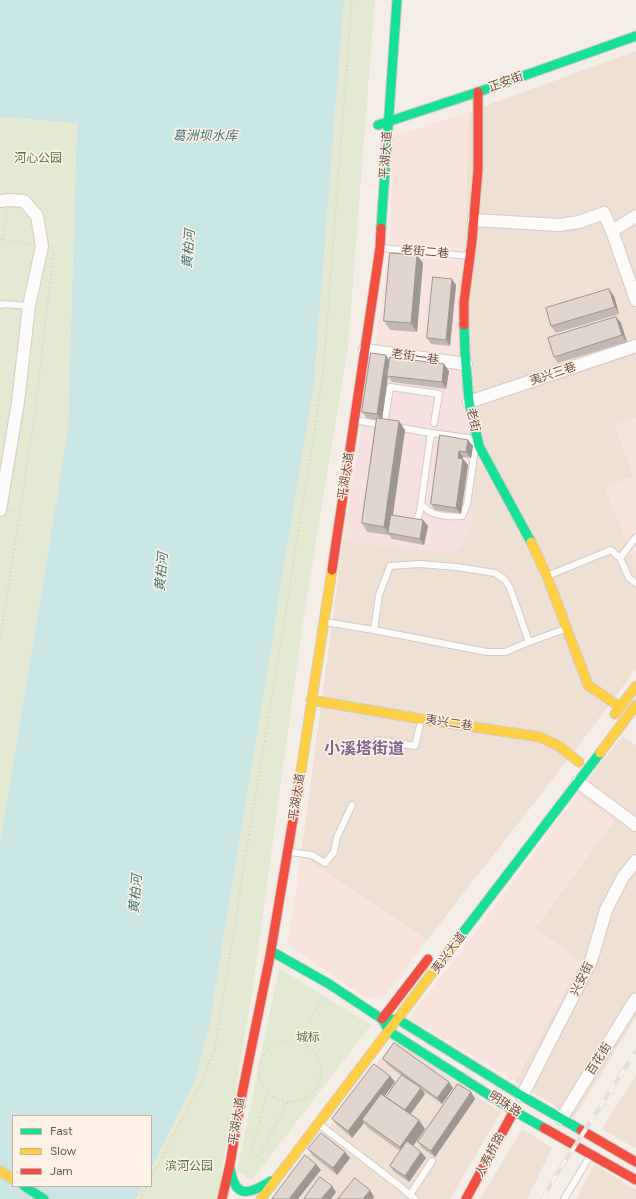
<!DOCTYPE html>
<html>
<head>
<meta charset="utf-8">
<style>
  body { margin:0 }
  #map { position:relative; width:636px; height:1199px; overflow:hidden; background:#f5eee6; font-family:Figtree,sans-serif }
  canvas { display:block }
  .legend { position:absolute; left:12px; top:1115px; width:140px; height:72px; box-sizing:border-box; background:#fef2e6; border:1px solid #c5b2a7; margin:0; padding:5px 7px; list-style:none; font-size:12px; color:#705349 }
  .legend li { display:flex; align-items:center; gap:8px; height:20px }
  .legend b { width:20px; border:1px solid #c5b2a7 }
</style>
</head>
<body>
<div id="map">
<canvas width="636" height="1199"></canvas>
<ul class="legend">
<li><b style="height:5px;background:#16e098"></b>Fast</li>
<li><b style="height:5px;background:#ffcf43"></b>Slow</li>
<li><b style="height:5px;background:#f24e42"></b>Jam</li>
</ul>
</div>
<script>
const c = document.querySelector('canvas').getContext('2d');
c.lineJoin = 'round';
function fill(path, color) { c.fillStyle = color; c.fill(path, 'evenodd'); }
function trace(path, color, width, dash) { c.strokeStyle = color; c.lineWidth = width; c.lineCap = dash ? 'butt' : 'round'; c.setLineDash(dash || []); c.stroke(path); }
function write(font, color, halo, rows, align = 'center') {
  c.font = font + ' Figtree,"Noto Sans SC",sans-serif'; c.lineWidth = 3; c.setLineDash([]); c.textBaseline = 'middle'; c.strokeStyle = halo; c.fillStyle = color; for (const [text, x, y, turn = 0] of rows) {
    c.save(); c.translate(x, y); c.rotate((+turn || 0) * Math.PI / 180); c.textAlign = isNaN(turn) ? turn : align; if (halo) c.strokeText(text, 0, 0); c.fillText(text, 0, 0); c.restore();
  }
}
const residential = new Path2D(`
  M636,51v367l-21,7 19,51 -29,11 31,78v104l-62,83 -147,188 -126,-85 42,-314 111,12 17,-22 4,-63 -11,-207 5,-149z
  M622,736l14,9v272l-62,101 -59,-37 66,-119 -46,-34 79,-107 -37,-27z
  M394,1041l107,71 -51,87h-175z
  M636,1075v74l-34,-20z
  M522,1129l30,19 -25,51h-47z
  M594,1164l42,26v9h-59z`);
const commercial = new Path2D(`
  M469,112l-5,137 -74,-6 3,-107z
  M388,256l76,5 -2,98 -87,-11z
  M636,418v147l-31,-78 28,-11 -18,-51z
  M577,794l38,26 -80,107 46,35 -66,119 -106,-63 89,-115z
  M301,855l126,85 -42,56 -18,3 -79,-55z`);
const medical = new Path2D(`
  M373,357l89,11 23,96 -10,4 -4,63 -17,22 -111,-12z`);
const green = new Path2D(`
  M344,0h31l-27,346 -45,276 -51,372 -33,193 -4,12h-79l6,-13h9v-17l44,-88 14,-53 105,-644z
  M0,117l77,6 -9,307 -68,413z
  M279,968l92,57 -119,155 -15,-9z`);
const water = new Path2D(`
  M0,0h344l-30,384 -105,644 -14,53 -44,88v-53h-138v70h129l-6,13h-136v-356l68,-413 9,-307 -77,-6z`);
const path = new Path2D(`
  M0,239l31,5
  M3,239l4,-28
  M11,510l9,1
  M0,640l35,-227 19,-164 -2,-1
  M259 1071a31 31 0 1 1 62 0a31 31 0 1 1-62 0Z
  M299,1041l24,-45
  M267,1093l-16,60 7,5 30,-56
  M151,1178l55,-105 9,-25 8,-51 80,-492 20,-132 29,-373
  M140,1199l7,-13`);
const lane = new Path2D(`
  M382,248l86,8
  M0,305l4,-1 25,2
  M355,420l28,5
  M384,425l6,-38 49,7 -5,29
  M396,427l35,6 -11,78 -3,9
  M421,504c3,2 5,5 8,7 9,5 23,6 33,5l5,-11 8,-56 -6,-11 -38,-5
  M636,537l-16,21 9,20 7,5
  M547,576l64,-26 9,8
  M325,622l49,8 5,-35 11,-29 29,-2 38,3 38,6 10,7 5,8 19,54 36,-13
  M374,630l113,22h18l24,-10
  M377,740l38,6 6,-25
  M290,852l22,3 13,8 9,-11 3,-15 15,-32
  M320,1125l77,59 18,15
  M410,1195l22,-34
  M564,1199l26,-43`);
const street = new Path2D(`
  M0,201l9,-1 15,1 13,15 5,30 -13,60 -11,96 -18,108
  M636,216l-24,15 24,69
  M474,220l85,5 20,-3 25,-9 8,18
  M365,350l101,14
  M469,402l167,-56
  M578,782l58,43
  M522,1096l69,-135 15,-51 17,-33 13,-16
  M561,1119l75,-120`);
const fast = new Path2D(`
  M378,125l100,-33 158,-56
  M381,228l16,-228
  M464,325l1,27 4,50 10,44 52,96
  M455,943l145,-190
  M271,951l58,33 53,35 8,13 124,79 30,17
  M387,1019l12,1 123,76 59,34
  M230,1168c5,31 18,27 41,13
  M24,1186l20,13`);
const slow = new Path2D(`
  M531,542l16,34 41,109 32,22
  M311,700l110,19 119,18 19,9 20,16
  M615,714l21,-28
  M600,753l36,-48
  M298,790l34,-220
  M0,1171l13,8
  M261,1199l194,-256`);
const jam = new Path2D(`
  M464,325v-23l8,-61 6,-72v-77
  M332,570l48,-322 1,-20
  M271,950l27,-160
  M382,1019l46,-60
  M544,1128l92,52
  M581,1130l55,32
  M222,1199l8,-35 12,-70 29,-143
  M466,1199l48,-88`);
const rail = new Path2D(`
  M543,1199l10,-19 83,-129`);
const wall = new Path2D(`
  M417,255l6,8 -6,69 -27,-2 -6,-9z
  M456,285l-6,61 -19,-2 -4,-6z
  M614,296l5,18 -63,19 -5,-7z
  M616,317l5,6 6,19 -69,21 -4,-6z
  M386,355l3,6 55,3 5,7 -3,18 -54,-7 -4,-6 -6,43 23,11 -12,85 30,5 5,6 -4,19 -32,-6 -3,-4 -22,-3 -5,-9 14,-103 -9,-2 -5,-6z
  M440,435l28,5 5,6 -2,12 -8,-1v2l5,6 -7,49 -26,-4 -4,-6z
  M383,1059l70,29 -11,16 -20,-14 3,4 -14,20 14,15 -12,17 8,6 5,6 -17,24 -15,-10 -4,-6 10,-15 -32,-23 -4,-5 -12,15 -15,-13 -5,-6 58,-43 5,6 -11,14 2,1 16,-21 -14,-11z
  M471,1092l4,7 -40,58 -13,-9 -4,-6z
  M308,1149l37,3 5,6 -13,17 -24,-19z`);
const shadedWall = new Path2D(`
  M417,255l6,8 -6,69 -6,-9z
  M452,279l4,6 -6,61 -4,-6z
  M609,289l5,7 5,18 -4,-7z
  M616,317l5,6 6,19 -5,-7z
  M386,355l4,7 -8,58 -5,-6z
  M444,364l5,7 -3,18 -4,-7z
  M399,421l6,9 -15,104 -1,-1 -5,-6z
  M468,440l5,6 -2,12 -5,-6z
  M459,451l4,6 -1,8 -4,-7z
  M463,459l5,6 -7,49 -5,-6z
  M423,520l5,6 -4,19 -4,-6z
  M390,1076l5,6 -30,40 -3,-2 2,3 -12,15 -4,-7z
  M449,1082l4,6 -11,16 -5,-6z
  M421,1088l4,6 -17,23 -4,-6z
  M471,1092l4,7 -40,58 -4,-6z
  M419,1120l6,9 -19,27 -6,-9z
  M345,1152l5,6 -13,17 -4,-7z
  M421,1152l5,6 -17,24 -4,-6z
  M316,1164l5,6 -23,29h-9z
  M332,1186l4,6 -5,7h-10z
  M370,1190l4,7 -2,2h-9z`);
const building = new Path2D(`
  M390,253l27,2 -6,68 -27,-2z
  M433,277l19,2 -6,61 -19,-2z
  M609,289l6,18 -64,19 -5,-18z
  M616,317l6,18 -68,22 -6,-19z
  M371,353l15,2 -9,59 -15,-2z
  M390,357l54,7 -2,18 -55,-6z
  M377,418l22,3 -15,106 -22,-4z
  M440,435l28,5 -2,12 -7,-1 -1,7 5,1 -7,49 -25,-4z
  M391,515l32,5 -3,19 -32,-6z
  M394,1043l55,39 -12,16 -54,-39z
  M374,1064l16,12 -42,55 -16,-12z
  M402,1075l19,13 -16,22 -19,-13z
  M458,1084l13,8 -40,59 -13,-9z
  M381,1094l38,26 -19,27 -38,-27z
  M321,1133l24,19 -12,16 -25,-19z
  M407,1141l14,11 -16,24 -15,-10z
  M305,1155l11,9 -27,35h-17z
  M320,1177l12,9 -11,13h-17z
  M355,1178l15,12 -7,9h-25z`);
const streetNames = [
  ["正安街",506,82,-20],
  ["平湖大道",386,155,-86],
  ["老街二巷",425,252,5],
  ["老街一巷",415,357,8],
  ["夷兴三巷",553,374,-19],
  ["老街",473,420,77],
  ["平湖大道",346,476,-81],
  ["夷兴二巷",449,723,9],
  ["平湖大道",297,797,-81],
  ["夷兴大道",449,953,-53],
  ["兴安街",582,979,-64],
  ["百花街",599,1059,-58],
  ["明珠路",505,1104,32],
  ["平湖大道",237,1121,-81],
  ["人寿桥路",490,1155,-62]
];
const parkNames = [
  ["河心公园",38,158],
  ["城标",308,1037],
  ["滨河公园",189,1166]
];
const waterNames = [
  ["葛洲坝水库",205,136],
  ["黄柏河",189,249,-85],
  ["黄柏河",162,572,-85],
  ["黄柏河",136,894,-85]
];
const districtNames = [
  ["小溪塔街道",364,749]
];
fill(residential, '#eee0d3');
fill(commercial, '#f8e4dc');
fill(medical, '#f7e0e0');
fill(green, '#e3ead1');
fill(water, '#c9e5e4');
trace(lane, '#d6cbc4', 8);
trace(street, '#d6cbc4', 14);
trace(fast, '#d5cac3', 11);
trace(slow, '#d5cac3', 11);
trace(jam, '#d5cac3', 11);
trace(path, '#d8cfcc', 2, [1, 3]);
trace(lane, '#fefcfb', 6);
trace(street, '#fefcfb', 12);
trace(fast, '#16e098', 9);
trace(slow, '#ffcf43', 9);
trace(jam, '#f24e42', 9);
trace(rail, '#e3e0e3', 4.5);
trace(rail, '#fef2e6', 3, [9]);
fill(wall, '#c2b8b1');
fill(shadedWall, '#9e9690');
fill(building, '#e1d6ce');
trace(building, '#9e9690', 1);
write('12px', '#705349', '#fef2e6', streetNames);
write('12px', '#567642', '#fef2e6', parkNames);
write('italic 13px', '#41787c', '#fef2e6', waterNames);
write('bold 16px', '#7f6593', '#fef2e6', districtNames);
</script>
</body>
</html>
